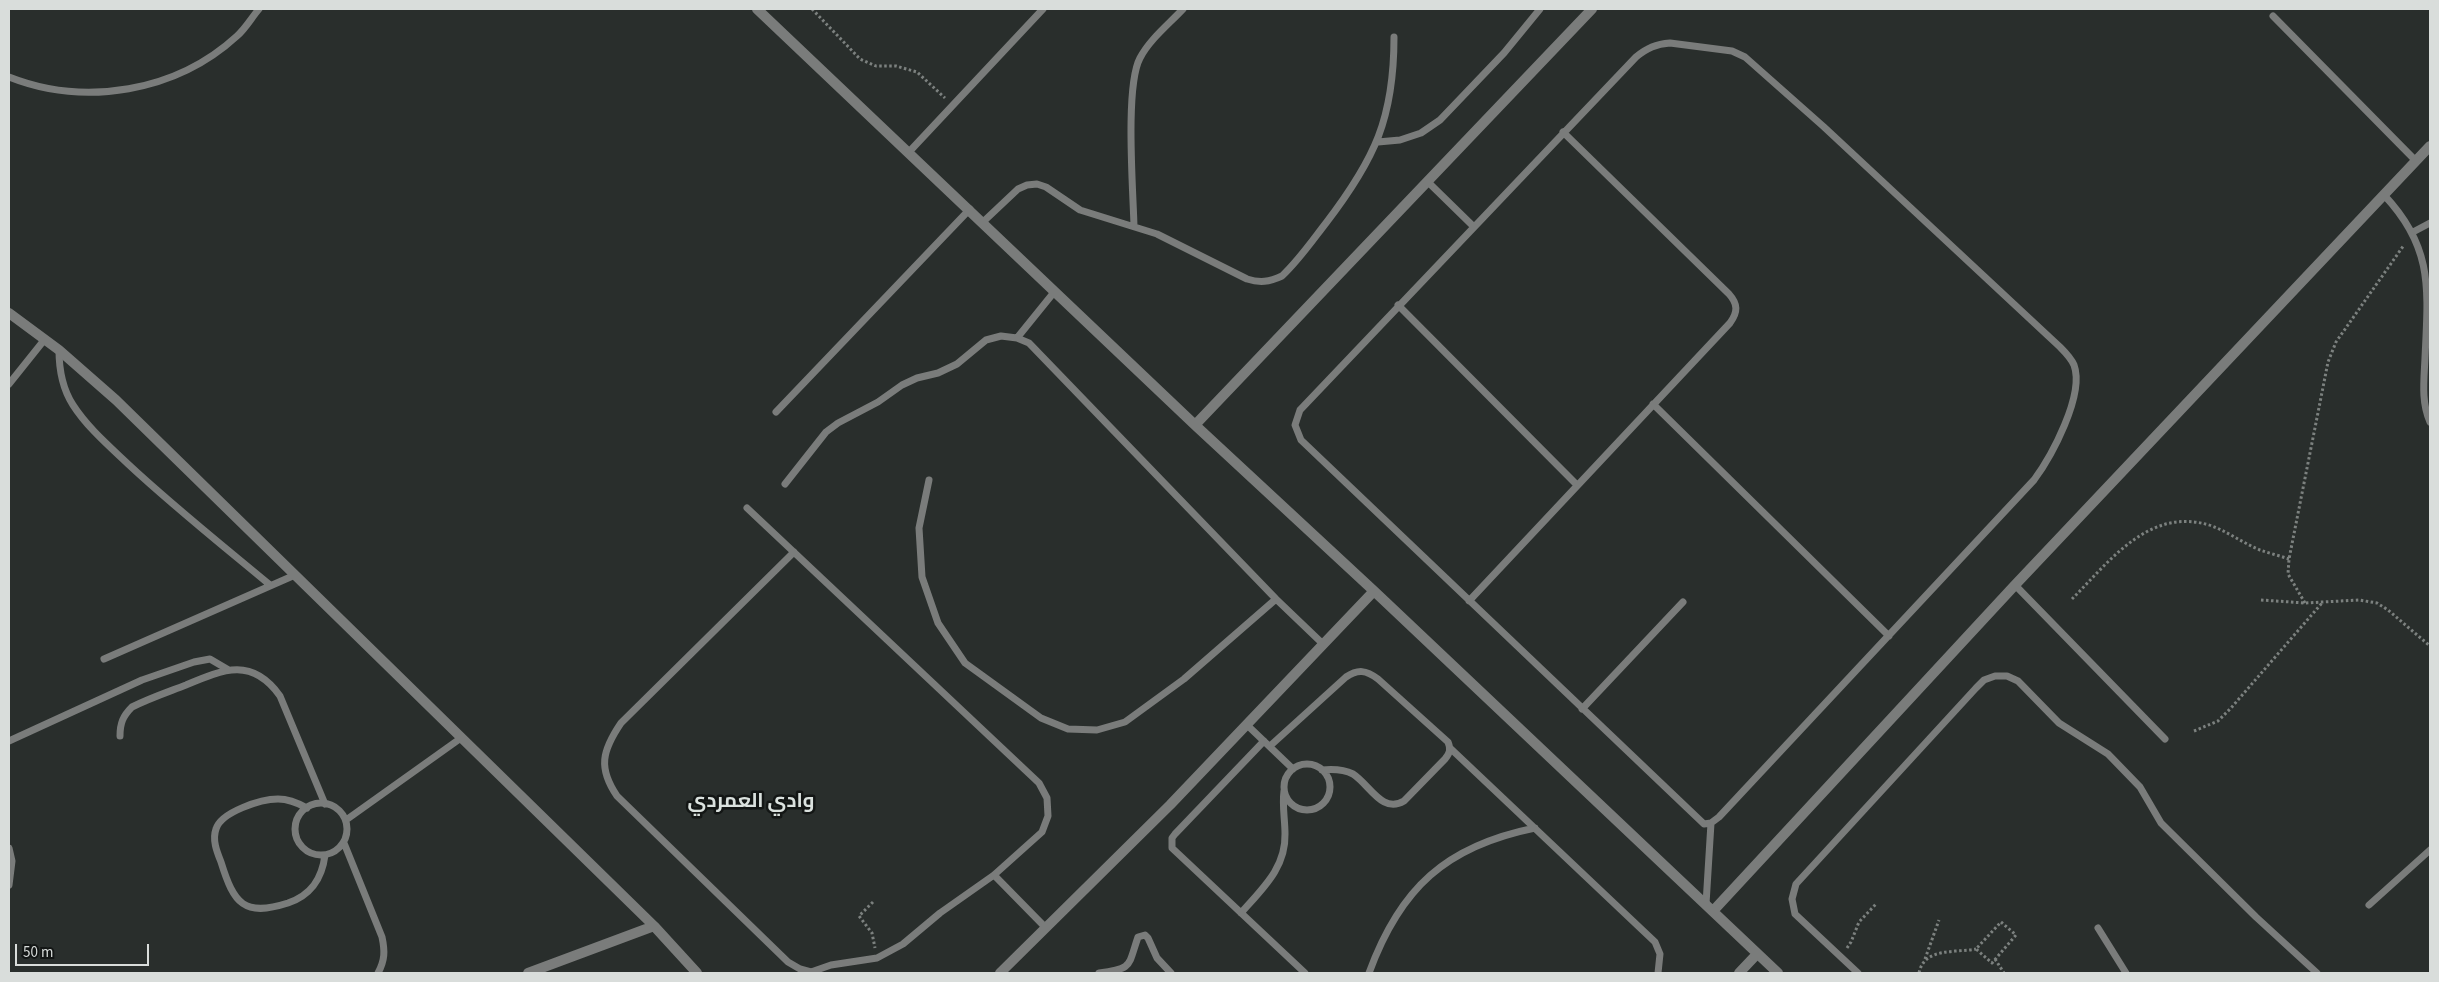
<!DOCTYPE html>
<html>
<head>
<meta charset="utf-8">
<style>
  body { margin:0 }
  #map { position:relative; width:2439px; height:982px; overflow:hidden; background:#292e2c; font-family:"Source Sans 3",sans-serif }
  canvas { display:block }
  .frame { position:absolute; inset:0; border:10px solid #d9dddb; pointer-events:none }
  .scale { position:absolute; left:15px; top:944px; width:134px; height:22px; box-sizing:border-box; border:2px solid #d9dddb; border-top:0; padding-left:6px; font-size:15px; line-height:18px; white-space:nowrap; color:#d9dddb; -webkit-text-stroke:4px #131615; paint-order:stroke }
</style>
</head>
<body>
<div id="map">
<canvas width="2439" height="982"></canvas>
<div class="frame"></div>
<div class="scale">50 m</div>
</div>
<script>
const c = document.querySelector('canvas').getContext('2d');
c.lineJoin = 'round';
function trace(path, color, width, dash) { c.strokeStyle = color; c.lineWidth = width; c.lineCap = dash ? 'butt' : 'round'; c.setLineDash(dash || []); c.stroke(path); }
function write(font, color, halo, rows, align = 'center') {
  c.font = font + ' "Source Sans 3",Cairo,sans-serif'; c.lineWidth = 5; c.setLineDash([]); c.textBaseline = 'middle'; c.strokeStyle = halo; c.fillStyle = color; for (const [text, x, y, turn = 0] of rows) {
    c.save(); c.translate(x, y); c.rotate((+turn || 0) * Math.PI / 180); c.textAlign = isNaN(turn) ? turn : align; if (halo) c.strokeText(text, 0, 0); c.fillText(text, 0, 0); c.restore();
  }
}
const path = new Path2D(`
  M812,9l48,50 16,7h20l21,6 28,26
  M2072,599c38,-38 78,-94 140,-73 16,6 31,17 48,24 9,3 20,6 29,9
  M2261,600l44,3 54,-3 18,3 11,7 42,36
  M2305,603l-17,-29 1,-15 39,-197 8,-20 68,-97
  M2194,731l24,-10 13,-13 91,-105
  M873,902l-14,14 13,17 3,15
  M2001,922l15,13 -24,28 -16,-14z
  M1847,948l4,-6 8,-20 17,-18
  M1925,959l14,-39
  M1995,959l9,14
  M1919,973c5,-26 37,-20 57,-24`);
const lane = new Path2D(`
  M2273,16l143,145
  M1670,43l62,8 13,6 79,70 236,220c5,5 11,11 14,18 11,30 -23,92 -40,115l-315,337 -8,6 -7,1 -403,-384 -6,-15 5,-15 336,-353c11,-9 20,-13 34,-14z
  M9,77c76,30 167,15 228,-41 9,-8 15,-19 22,-27
  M1378,142l22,-2 21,-7 19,-13 64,-67 36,-44
  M909,152l134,-143
  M1428,182l45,44
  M2384,195c50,53 44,95 41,163 -1,22 -4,44 5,64
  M983,222l35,-33 9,-4 10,-1 9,3 34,23 77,24 90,45c13,4 22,3 35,-3 17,-16 30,-35 44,-53 49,-64 68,-105 68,-186
  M1134,226c-1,-37 -9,-140 6,-168 10,-19 29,-34 43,-49
  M2413,232l17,-9
  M1398,305l179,180
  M1017,338l38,-47
  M59,350c0,20 3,38 14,55 14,22 36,41 55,59 45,42 94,81 142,121
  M9,384l36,-45
  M1653,404l236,232
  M776,412l194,-203
  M929,480l-10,48 3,49 16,46 27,40 76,55 27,11 29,1 28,-8 59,-43 92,-80
  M785,484l41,-52 12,-9 40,-21 24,-17 15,-7 21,-5 19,-9 29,-24 15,-4 16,2 12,5 247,256 47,45
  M747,508l292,275 8,15 1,18 -6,16 -48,43 -54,38 -37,31 -26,14 -46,7 -20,7 -11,-3 -12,-7 -171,-166c-19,-28 -15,-45 4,-73l173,-171
  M2015,585l150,154
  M1469,601l261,-278c8,-11 8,-19 -1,-29l-166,-162
  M104,659l191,-84
  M1582,709l101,-107
  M1246,724l47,45
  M120,736c0,-13 3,-20 12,-29 18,-9 36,-15 54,-22 38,-16 66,-28 94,11l45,108
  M9,741l133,-61 52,-18 16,-3 17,10
  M1264,741l-89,93 -3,4v10l133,125
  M1270,746l76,-69c12,-8 20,-7 32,2l70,63c3,7 2,11 -3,17l-41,42c-22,13 -34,-16 -51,-27 -10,-5 -20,-5 -31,-4
  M1450,748l205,194 5,12 -2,19
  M1284 787a23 23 0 1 1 46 0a23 23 0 1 1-46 0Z
  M295 829a26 26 0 1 1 52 0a26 26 0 1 1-52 0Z
  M307,808c-9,-5 -19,-9 -29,-9 -17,0 -57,13 -62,30 -4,11 1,23 5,33 13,42 23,55 67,41 23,-8 34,-24 37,-48
  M346,820l115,-82
  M344,843l38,94c3,14 3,23 -4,36
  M9,848l3,13 -3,24
  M994,875l51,52
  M1706,904l5,-81
  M2369,905l61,-55
  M1241,913c21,-24 45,-45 44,-79 0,-15 -3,-28 -1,-43
  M2098,928l28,45
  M1099,973c34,-4 29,-7 39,-36l7,-2 3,3 9,20 14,15
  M1369,973c31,-85 77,-127 166,-145
  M1858,973l-63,-59 -3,-15 4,-15 180,-196 8,-8 11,-4h12l11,5 41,42 49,31 32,33 21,36 95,94 61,56`);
const street = new Path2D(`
  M757,9l438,416 179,166 404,382
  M9,313l50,37 57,50 538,526 43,47
  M1195,425l397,-416
  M1713,911l302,-326 415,-439
  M528,973l126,-47
  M1000,973l170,-168 204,-214
  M1739,973l18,-19`);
const districtNames = [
  ["وادي العمردي",751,803]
];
trace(path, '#7c817f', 3, [2.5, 2.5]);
trace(lane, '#7a7c7b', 7);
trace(street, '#7a7c7b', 10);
write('bold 20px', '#dae1de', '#131615', districtNames);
</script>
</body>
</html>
